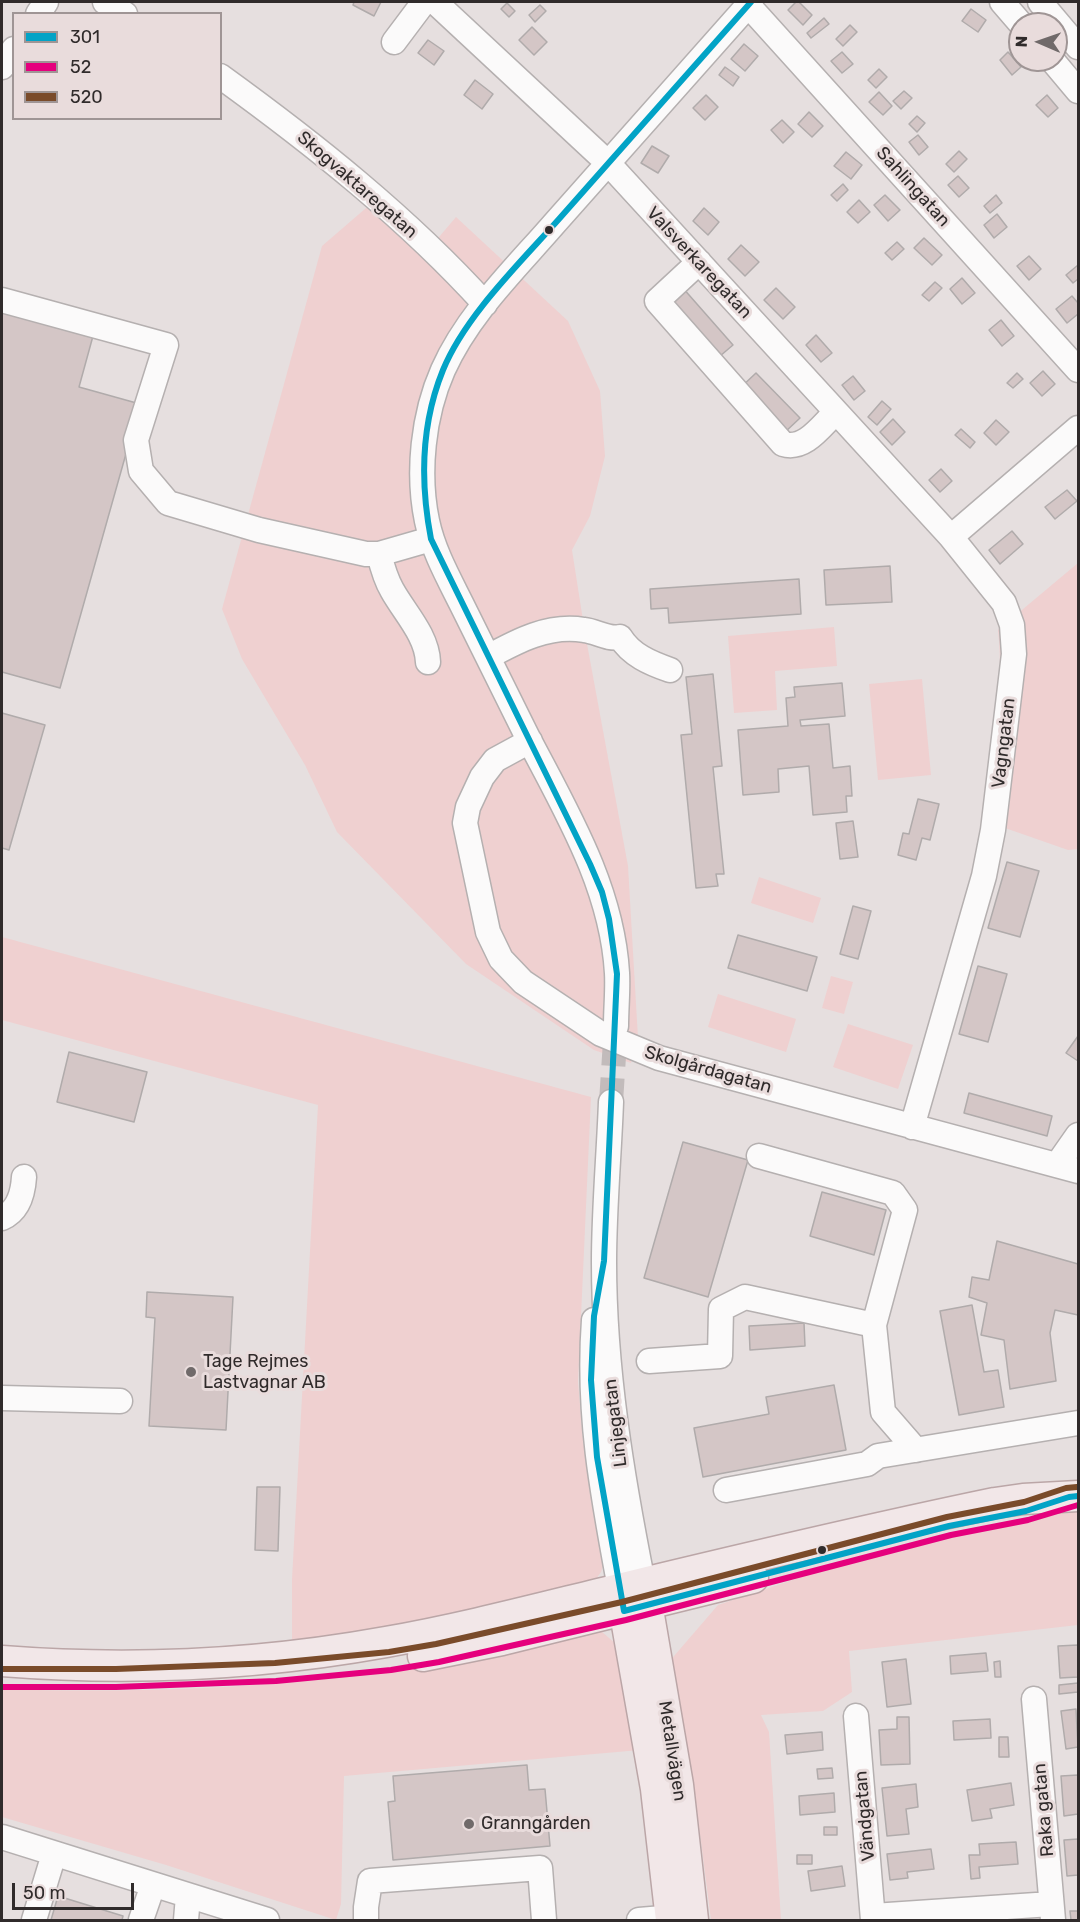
<!DOCTYPE html>
<html>
<head>
<meta charset="utf-8">
<style>
  body { margin:0 }
  #map { position:relative; width:1080px; height:1922px; overflow:hidden; background:#e6dfdf; font-family:Rubik,sans-serif }
  canvas { display:block }
  .frame { position:absolute; inset:0; border:3px solid #302b2b; pointer-events:none }
  .legend { position:absolute; left:12px; top:12px; width:210px; height:108px; box-sizing:border-box; background:#e9dcdc; border:2px solid #9f9595; margin:0; padding:8px 10px; list-style:none; font-size:18px; color:#302b2b }
  .legend li { display:flex; align-items:center; gap:12px; height:30px }
  .legend b { width:30px; border:2px solid #9f9595 }
  .north { position:absolute; left:1008px; top:12px; width:60px; height:60px; box-sizing:border-box; background:#e9dcdc; border:2px solid #9f9595; border-radius:50%; rotate:272deg; font-size:16px; font-weight:700; line-height:24px; text-align:center; color:#302b2b }
  .north::after { content:''; display:block; margin:auto; width:21px; height:27px; background:#706a6a; clip-path:polygon(50% 0,100% 100%,50% 72%,0 100%) }
  .scale { position:absolute; left:12px; top:1883px; width:122px; height:27px; box-sizing:border-box; border:3px solid #302b2b; border-top:0; padding-left:8px; font-size:18px; line-height:21px; white-space:nowrap; color:#302b2b; -webkit-text-stroke:4px #e9dcdc; paint-order:stroke }
</style>
</head>
<body>
<div id="map">
<canvas width="1080" height="1922"></canvas>
<div class="frame"></div>
<ul class="legend">
<li><b style="height:8px;background:#02a3c6"></b>301</li>
<li><b style="height:8px;background:#e5007d"></b>52</li>
<li><b style="height:8px;background:#7a4b2a"></b>520</li>
</ul>
<div class="north">N</div>
<div class="scale">50 m</div>
</div>
<script>
const c = document.querySelector('canvas').getContext('2d');
c.lineJoin = 'round';
function fill(path, color) { c.fillStyle = color; c.fill(path, 'evenodd'); }
function trace(path, color, width, dash) { c.strokeStyle = color; c.lineWidth = width; c.lineCap = dash ? 'butt' : 'round'; c.setLineDash(dash || []); c.stroke(path); }
function write(font, color, halo, rows, align = 'center') {
  c.font = font + ' Rubik,sans-serif'; c.lineWidth = 6; c.setLineDash([]); c.textBaseline = 'middle'; c.strokeStyle = halo; c.fillStyle = color; for (const [text, x, y, turn = 0] of rows) {
    c.save(); c.translate(x, y); c.rotate((+turn || 0) * Math.PI / 180); c.textAlign = isNaN(turn) ? turn : align; if (halo) c.strokeText(text, 0, 0); c.fillText(text, 0, 0); c.restore();
  }
}
const green = new Path2D(`
  M373,202l55,48 28,-33 112,104 32,70 5,65 -15,60 -18,34 13,83 43,233 10,172 -7,25 -37,-13 -128,-86 -129,-132 -32,-67 -63,-106 -20,-50 100,-363z
  M1078,563v286l-10,1 -83,-29c7,-63 20,-127 13,-191z
  M834,627l3,39 -62,5 2,39 -43,3 -6,-77z
  M922,679l9,96 -53,5 -9,-96z
  M759,877l62,21 -8,25 -62,-20z
  M2,937l589,160 -13,285 5,58 22,120 -4,12 -7,10 -67,18 -235,46v-67l26,-474 -316,-85z
  M831,976l22,6 -9,32 -22,-6z
  M718,994l78,25 -10,33 -78,-25z
  M848,1024l65,21 -15,44 -65,-22z
  M1078,1509v116l-229,26 3,41 -29,19 -62,4 8,17 12,188h-70l-16,-125 -27,-132 50,-58 140,-47 93,-26z
  M601,1631l15,13 24,106 -296,26 -3,128 -5,16 -170,-55 -164,-48v-128c92,3 185,2 276,-6 109,-10 216,-31 323,-52z`);
const building = new Path2D(`
  M354,2h27l-7,14 -21,-11z
  M796,2h3l13,13 -9,10 -15,-15z
  M507,3l8,8 -6,6 -8,-8z
  M540,5l6,6 -11,11 -6,-7z
  M971,9l15,11 -8,12 -16,-11z
  M824,18l5,6 -18,14 -4,-5z
  M850,25l7,7 -14,14 -7,-7z
  M532,27l15,15 -13,13 -15,-15z
  M428,40l16,11 -10,14 -16,-12z
  M744,44l14,12 -13,15 -14,-12z
  M842,52l11,12 -11,9 -11,-12z
  M1008,52l13,15 -9,8 -12,-15z
  M725,67l14,10 -6,9 -14,-11z
  M879,69l8,8 -11,11 -8,-8z
  M475,80l18,14 -11,15 -18,-14z
  M904,91l8,7 -11,11 -8,-8z
  M879,92l13,14 -9,9 -14,-13z
  M706,95l12,12 -13,13 -12,-12z
  M1047,95l11,13 -10,9 -12,-12z
  M809,112l14,14 -11,11 -14,-13z
  M917,116l8,7 -8,9 -8,-8z
  M782,120l12,12 -11,11 -12,-13z
  M918,135l10,12 -9,8 -10,-13z
  M652,146l17,10 -11,17 -17,-10z
  M959,151l8,8 -13,13 -8,-8z
  M846,152l16,13 -11,14 -17,-13z
  M958,176l11,12 -10,9 -11,-12z
  M843,184l5,6 -11,11 -6,-6z
  M885,195l15,15 -12,11 -14,-16z
  M996,195l6,8 -12,10 -6,-7z
  M859,200l11,12 -12,11 -11,-11z
  M704,208l15,14 -11,13 -15,-14z
  M997,214l10,13 -13,11 -10,-13z
  M924,238l18,17 -10,10 -18,-17z
  M897,242l7,7 -12,11 -7,-7z
  M741,245l18,17 -14,14 -17,-17z
  M1029,256l12,13 -12,11 -12,-14z
  M1078,265v14l-5,4 -7,-8z
  M962,278l13,15 -13,11 -12,-15z
  M935,282l7,6 -13,13 -7,-6z
  M682,287l51,58 -20,17 -50,-58z
  M776,288l19,19 -12,12 -19,-19z
  M1072,296l6,7v11l-11,9 -11,-14z
  M2,311l91,25 -14,51 61,17 -80,284 -58,-16z
  M1001,320l13,16 -12,10 -13,-16z
  M816,335l16,18 -11,9 -15,-17z
  M1043,371l12,13 -13,12 -12,-13z
  M756,373l44,45 -17,16 -44,-45z
  M1017,373l6,6 -10,9 -6,-5z
  M853,376l12,15 -11,9 -12,-15z
  M882,401l9,8 -14,16 -9,-8z
  M893,419l12,13 -13,13 -12,-13z
  M996,420l13,12 -13,13 -12,-12z
  M961,429l14,13 -5,6 -15,-13z
  M941,469l11,12 -12,11 -11,-12z
  M1067,490l10,11 -22,18 -10,-12z
  M1012,531l11,13 -23,20 -11,-14z
  M890,566l2,36 -66,3 -2,-35z
  M799,579l2,35 -132,9 -1,-15 -17,1 -1,-20z
  M713,674l9,92 -9,1 11,107h-8l2,12 -22,2 -15,-153 11,-1 -6,-57z
  M842,683l3,33 -45,4 1,6 28,-2 4,44 17,-2 2,30h-6l1,16 -34,3 -4,-49 -31,3 1,23 -36,3 -5,-65 50,-4 -2,-28 9,-1 -1,-10z
  M2,713l43,12 -36,125 -7,-2z
  M918,799l21,5 -9,36 -8,-2 -6,22 -18,-5 5,-22 6,1z
  M853,821l5,36 -18,2 -4,-36z
  M1007,862l32,9 -19,66 -32,-9z
  M853,906l18,5 -13,48 -18,-5z
  M738,935l79,22 -10,34 -79,-23z
  M978,966l29,8 -19,68 -29,-8z
  M1078,1036v25l-12,-8z
  M69,1052l78,20 -13,50 -77,-20z
  M969,1093l83,23 -5,20 -83,-23z
  M683,1142l65,18 -40,137 -64,-19z
  M822,1192l64,18 -12,45 -64,-19z
  M997,1241l81,23v51l-23,-5 -5,23 6,48 -46,8 -6,-49 -23,-5 6,-32 -18,-6 3,-20 17,3z
  M147,1292l86,5 -7,133 -77,-4 6,-108 -9,-1z
  M972,1305l12,67 14,-2 6,37 -45,8 -19,-104z
  M804,1323l1,23 -55,4 -1,-24z
  M834,1385l12,65 -143,27 -9,-49 75,-14 -3,-17z
  M257,1487h23l-2,64 -23,-1z
  M1078,1645v32l-18,1 -2,-32z
  M986,1653l2,18 -37,3 -1,-18z
  M906,1659l5,45 -24,3 -5,-45z
  M1000,1661l1,16h-6l-1,-15z
  M1078,1683v9l-19,2v-9z
  M1076,1709l2,38 -12,2 -5,-38z
  M897,1717h12l1,47 -29,1 -2,-35 18,-1z
  M990,1719l1,19 -37,2 -1,-19z
  M822,1732l1,18 -36,4 -2,-19z
  M999,1737h9l1,20h-10z
  M527,1765l2,25 16,-1 5,57 -157,14 -5,-58 7,-1 -2,-25z
  M832,1768l1,10 -15,1 -1,-10z
  M1078,1775v39l-14,2 -3,-40z
  M1011,1783l3,22 -24,4 2,9 -20,3 -5,-31z
  M916,1784l2,23 -12,2 3,25 -22,2 -5,-48z
  M834,1793l1,19 -35,3 -1,-19z
  M824,1827h13v8h-13z
  M1078,1839v36l-11,1 -3,-36z
  M1016,1842l2,22 -39,3 1,11 -9,1 -2,-24h11l-1,-11z
  M931,1849l3,20 -27,3 1,6 -18,2 -3,-26z
  M797,1855h15v9h-15z
  M842,1866l3,20 -34,5 -3,-20z
  M58,1896l65,20 -1,4h-71z
  M1070,1911h8v9h-7z`);
const minorTunnel = new Path2D(`
  M611,1102l5,-76`);
const minor = new Path2D(`
  M105,2l20,12
  M435,2l173,161 343,374 53,66 8,22 2,29 -21,176 -9,46 -72,251
  M1002,2l19,22
  M1040,2l38,45
  M748,5l330,365
  M38,14l8,-12
  M394,42l30,-40
  M1052,60l26,31
  M2,67l12,-18
  M220,76c94,68 187,142 265,228
  M699,262l-42,39 126,143c22,7 39,-19 53,-32
  M2,300l164,45 -30,95 5,31 27,32 91,27 107,24h13l52,-15
  M951,537l127,-109
  M379,554c3,12 6,24 13,36 12,22 35,45 36,72
  M488,657c29,-16 61,-33 96,-27 12,1 24,10 36,7 11,18 30,26 50,33
  M530,741l-35,19 -13,17 -14,30 -3,16 23,109 13,27 22,23 78,52 58,24 419,113
  M616,1026c0,-18 2,-36 1,-53 -5,-86 -51,-162 -90,-237 -22,-44 -44,-88 -66,-133 -13,-26 -28,-53 -34,-82 -10,-48 -4,-106 16,-151 25,-56 72,-101 111,-146 65,-74 131,-148 197,-222
  M611,1102c-2,53 -7,107 -7,160 0,108 18,215 39,321
  M759,1156l134,37 12,17 -31,115 9,87 33,38
  M1057,1165l21,-30
  M2,1218c16,-7 21,-25 22,-41
  M594,1320c-7,94 9,177 26,268
  M649,1361l71,-5 1,-47 24,-12 129,28
  M2,1398l118,3
  M726,1490l141,-26 11,-8 200,-33
  M1034,1699l19,221
  M856,1716l17,204
  M2,1837l265,83
  M873,1916l178,-12
  M34,1920l20,-66
  M141,1920l12,-35
  M186,1920l2,-24
  M366,1920v-13l4,-26 170,-13 4,52
  M639,1920l48,-4`);
const major = new Path2D(`
  M644,1586l34,199 15,135
  M621,1591l35,198 15,131
  M423,1656l79,-16 251,-62
  M2,1661c128,10 257,4 384,-19 80,-14 158,-35 237,-54 124,-30 247,-59 372,-85l28,-4 55,-3`);
const bus1 = new Path2D(`
  M751,2c-64,72 -128,145 -192,217 -39,44 -94,97 -116,151 -22,54 -23,112 -12,169l159,325 12,28 7,27 8,55 -13,287 -10,55 -3,64 6,77 27,154 325,-85 77,-15 43,-14 9,-1`);
const bus2 = new Path2D(`
  M2,1687h114l160,-6 115,-11 48,-8 187,-42 325,-85 77,-15 50,-15`);
const bus3 = new Path2D(`
  M2,1669h114l159,-6 114,-11 47,-8 186,-42 325,-85 77,-15 42,-14 11,-1`);
const markers = [
  [549,230,5,"#302b2b"],
  [191,1372,6,"#706a6a"],
  [822,1550,5,"#302b2b"],
  [469,1824,6,"#706a6a"]
];
const streetNames = [
  ["Skogvaktaregatan",357,185,41],
  ["Sahlingatan",913,187,48],
  ["Valsverkaregatan",699,263,47],
  ["Vagngatan",1004,743,-83],
  ["Skolgårdagatan",708,1070,16],
  ["Linjegatan",616,1423,-97],
  ["Metallvägen",672,1751,81],
  ["Raka gatan",1044,1810,-95],
  ["Vändgatan",865,1816,-95]
];
const poiNames = [
  ["Tage Rejmes",203,1362],
  ["Lastvagnar AB",203,1383],
  ["Granngården",481,1824]
];
fill(green, '#efd0d0');
fill(building, '#d4c6c6');
trace(building, '#b0abab', 1.5);
trace(minorTunnel, '#c2bbbb', 24, [24, 12]);
trace(minor, '#b5b0b0', 27);
trace(major, '#bba6a7', 33);
trace(minor, '#fbfafa', 24);
trace(major, '#f2e7e8', 30);
trace(bus1, '#02a3c6', 6);
trace(bus2, '#e5007d', 6);
trace(bus3, '#7a4b2a', 6);
for (const [x, y, r, color] of markers) { const dot = new Path2D(); dot.arc(x, y, r, 0, 2 * Math.PI); c.fillStyle = color; c.fill(dot); trace(dot, '#e9dcdc', 2); }
write('18px', '#302b2b', '#e9dcdc', streetNames);
write('18px', '#302b2b', '#e9dcdc', poiNames, 'left');
</script>
</body>
</html>
